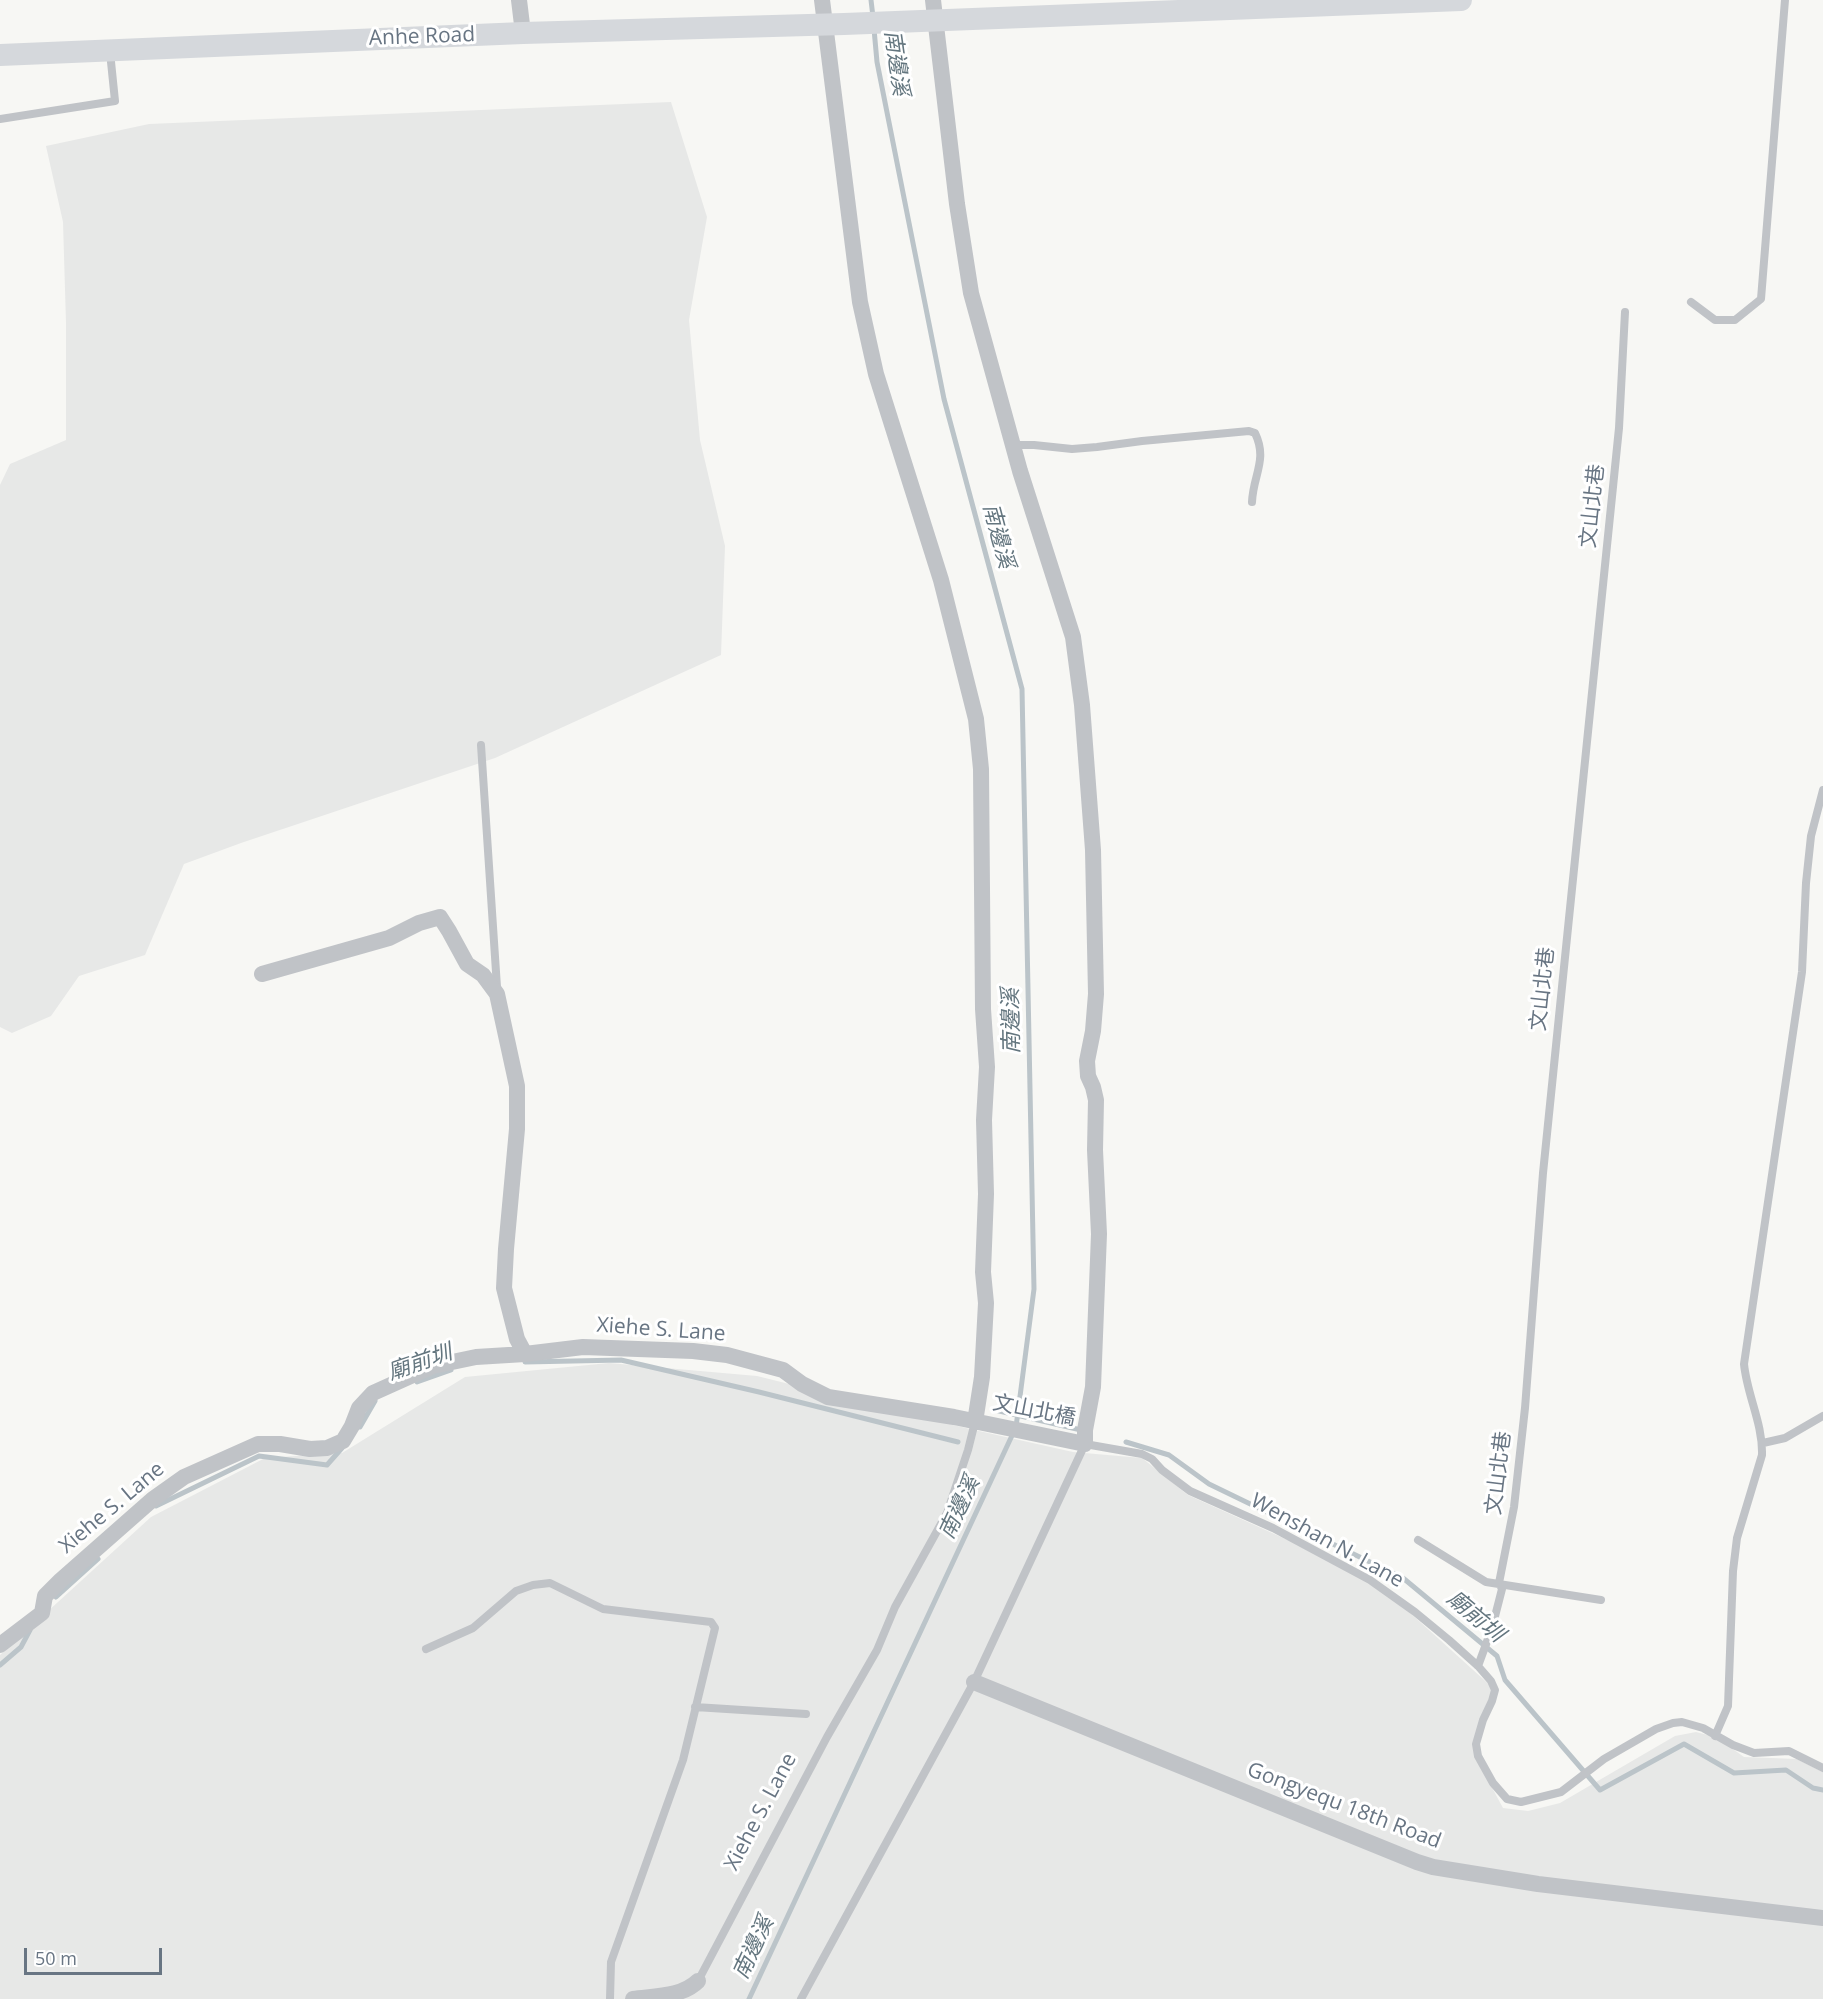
<!DOCTYPE html>
<html>
<head>
<meta charset="utf-8">
<style>
  body { margin:0 }
  #map { position:relative; width:1823px; height:1999px; overflow:hidden; background:#f7f7f4; font-family:"Open Sans",sans-serif }
  canvas { display:block }
  .scale { position:absolute; left:24px; top:1948px; width:138px; height:27px; box-sizing:border-box; border:3px solid #687583; border-top:0; padding-left:8px; font-size:18px; line-height:21px; white-space:nowrap; color:#687583; -webkit-text-stroke:4px #fff; paint-order:stroke }
</style>
</head>
<body>
<div id="map">
<canvas width="1823" height="1999"></canvas>
<div class="scale">50 m</div>
</div>
<script>
const c = document.querySelector('canvas').getContext('2d');
c.lineJoin = 'round';
function fill(path, color) { c.fillStyle = color; c.fill(path, 'evenodd'); }
function trace(path, color, width, dash) { c.strokeStyle = color; c.lineWidth = width; c.lineCap = dash ? 'butt' : 'round'; c.setLineDash(dash || []); c.stroke(path); }
function write(font, color, halo, rows, align = 'center') {
  c.font = font + ' "Open Sans","Noto Sans TC",sans-serif'; c.lineWidth = 6; c.setLineDash([]); c.textBaseline = 'middle'; c.strokeStyle = halo; c.fillStyle = color; for (const [text, x, y, turn = 0] of rows) {
    c.save(); c.translate(x, y); c.rotate((+turn || 0) * Math.PI / 180); c.textAlign = isNaN(turn) ? turn : align; if (halo) c.strokeText(text, 0, 0); c.fillText(text, 0, 0); c.restore();
  }
}
const built = new Path2D(`
  M671,102l36,115 -18,103 11,120 25,106 -4,109 -226,103 -254,85 -57,21 -39,91 -66,21 -28,40 -39,17 -12,-6v-542l10,-21 56,-24v-117l-3,-101 -17,-76 103,-22z
  M609,1363l148,13 213,53 103,23 69,6 46,37 113,51 86,46 106,96 -18,68 28,52 25,3 32,-8 115,-67 21,-4 20,5 28,20 53,2 26,13v227h-1823v-344l151,-138 114,-59 77,-5 123,-76z`);
const stream = new Path2D(`
  M871,0l2,17
  M525,1362l96,-2 138,32 199,50
  M417,1382l34,-12
  M995,1410l86,20
  M360,1427l15,-26
  M1126,1442l43,13 40,29 194,94 94,78 8,24 95,110 84,-46 50,29 52,-3 27,18 10,2
  M156,1506l103,-50 68,9 15,-17
  M56,1597l42,-38
  M0,1665l21,-18 9,-17
  M749,1999l267,-572 18,-138 -12,-600 -78,-290 -67,-337 -3,-33`);
const service = new Path2D(`
  M0,119l115,-18 -5,-49
  M1691,302l24,18h20l26,-21 24,-299
  M1013,445h21l38,4 25,-2 45,-6 107,-10 6,2c13,27 -2,42 -3,69
  M481,745l16,242
  M1763,1443l22,-5 38,-22
  M1418,1540l68,42 115,18
  M426,1649l47,-21 43,-37 17,-6 17,-2 53,26 108,13 4,6 -32,132 -72,202 -1,37
  M1478,1666l14,-38 10,-39 -3,-6 15,-76 11,-99 18,-235 76,-745 6,-116
  M695,1707l111,7
  M1715,1736l13,-30 5,-135 4,-33 25,-83c1,-31 -15,-60 -18,-91l58,-392 4,-89 5,-47 12,-46
  M698,1981l129,-244 50,-87 18,-43 52,-94 21,-63 7,-28
  M801,1999l173,-317 111,-238 57,10 10,5 10,11 28,21 83,37 97,52 45,32 34,28 29,26 13,15 4,9 -3,11 -9,19 -7,24 2,12 15,27 14,16 14,3 40,-10 43,-33 52,-30 17,-6 9,-1 21,6 30,17 21,8 35,-2 34,17`);
const minor = new Path2D(`
  M519,0l4,33
  M822,0l38,302 16,72 65,206 35,139 5,50 2,240 4,58 -3,53 2,74 -3,78 3,31 -4,74 -7,45
  M262,974l127,-36 30,-15 21,-6 9,14 18,33 16,11 14,19 20,92v43l-11,120 -2,39 13,51 8,15
  M0,1645l42,-32 3,-17 16,-16 92,-81 31,-22 74,-33h22l30,5 17,-1 16,-7 9,-15 7,-18 14,-15 60,-27 43,-9 49,-3 58,-7 110,4 34,4 56,15 19,14 26,13 126,20 131,27v-14l8,-43 6,-153 -4,-84 1,-50 -3,-13 -5,-11 -1,-15 6,-30 3,-37 -3,-144 -11,-145 -9,-68 -53,-166 -49,-178 -14,-89 -24,-204
  M974,1682l443,180 16,5 105,17 285,34
  M633,1999c21,-3 49,-2 65,-18`);
const secondary = new Path2D(`
  M0,55l523,-22 321,-9 617,-24`);
const streetNames = [
  ["Anhe Road",422,37,-2],
  ["文山北巷",1593,506,-84],
  ["文山北巷",1543,989,-84],
  ["Xiehe S. Lane",661,1330,4],
  ["文山北橋",1034,1411,11],
  ["文山北巷",1499,1473,-83],
  ["Xiehe S. Lane",112,1508,-40],
  ["Wenshan N. Lane",1327,1541,29],
  ["Gongyequ 18th Road",1344,1806,21],
  ["Xiehe S. Lane",761,1812,-62]
];
const waterNames = [
  ["南邊溪",896,63,82],
  ["南邊溪",998,536,75],
  ["南邊溪",1012,1021,-91],
  ["廟前圳",420,1363,-19],
  ["南邊溪",960,1508,-65],
  ["廟前圳",1475,1617,40],
  ["南邊溪",754,1948,-65]
];
fill(built, '#e7e8e7');
trace(stream, '#bbc4c9', 5);
trace(service, '#c0c3c7', 8);
trace(minor, '#c0c3c7', 16);
trace(secondary, '#d5d8dc', 22);
write('21px', '#687583', '#fff', streetNames);
write('italic 22px', '#64767f', '#fff', waterNames);
</script>
</body>
</html>
